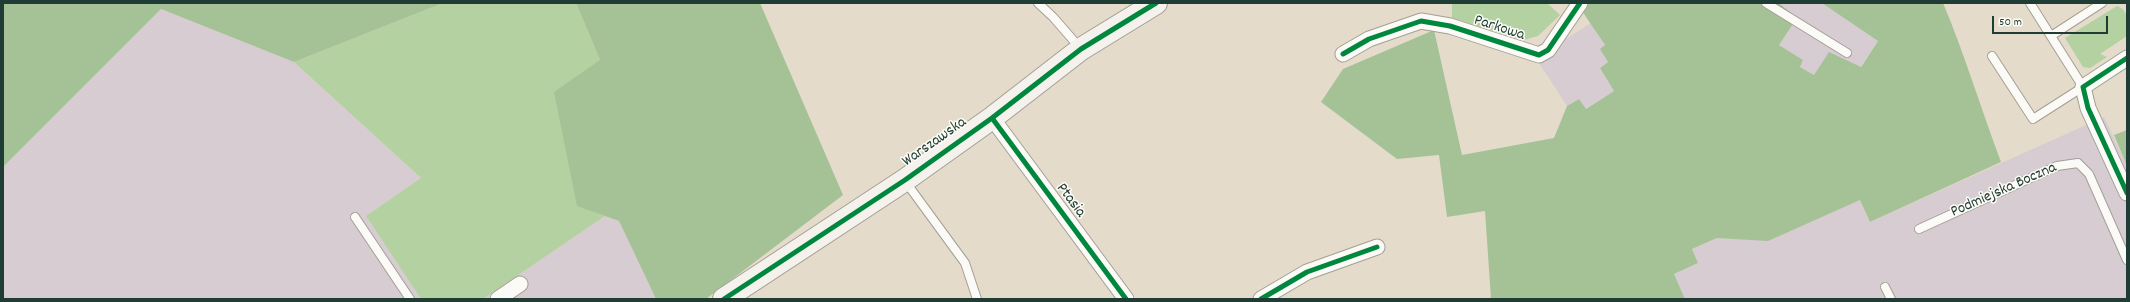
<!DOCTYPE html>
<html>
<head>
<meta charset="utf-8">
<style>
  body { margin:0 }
  #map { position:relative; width:2130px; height:302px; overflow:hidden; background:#e5dbca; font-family:Dekko,sans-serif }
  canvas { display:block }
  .frame { position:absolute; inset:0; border:4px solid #1f3d34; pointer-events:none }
  .scale { position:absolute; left:1992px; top:16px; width:116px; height:18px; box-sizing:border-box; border:2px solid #1f3d34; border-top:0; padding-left:5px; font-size:12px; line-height:14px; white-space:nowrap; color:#1f3d34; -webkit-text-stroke:3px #fdfcf7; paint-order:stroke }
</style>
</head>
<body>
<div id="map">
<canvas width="2130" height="302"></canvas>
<div class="frame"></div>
<div class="scale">50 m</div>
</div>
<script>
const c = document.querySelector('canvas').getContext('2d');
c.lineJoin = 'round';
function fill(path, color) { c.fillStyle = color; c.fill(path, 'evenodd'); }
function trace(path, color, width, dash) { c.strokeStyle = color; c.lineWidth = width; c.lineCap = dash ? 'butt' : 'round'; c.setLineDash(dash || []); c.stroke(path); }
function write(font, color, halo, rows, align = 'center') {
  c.font = font + ' Dekko,sans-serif'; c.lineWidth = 3; c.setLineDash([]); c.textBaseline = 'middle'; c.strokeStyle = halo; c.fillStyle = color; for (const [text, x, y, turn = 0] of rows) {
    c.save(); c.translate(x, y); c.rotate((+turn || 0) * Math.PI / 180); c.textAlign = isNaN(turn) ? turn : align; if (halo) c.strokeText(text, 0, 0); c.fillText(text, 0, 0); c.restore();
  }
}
const industrial = new Path2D(`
  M1779,3h45l54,38 -18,26 -46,8 -14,-8 3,-7 -24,-15 18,-27z
  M161,9l133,53 127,116 -55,38 55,83h-418v-132z
  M1591,23l14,23 3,16 -8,6 14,23 -29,18 -6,-10 -12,7 -31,-48z
  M2104,117l23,49v133h-442l-11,-25 24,-11 -6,-14 25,-11 51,2 92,-40 10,22z
  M605,216l14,5 37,78h-173z`);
const green = new Path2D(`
  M443,3h133l24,57 -23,145 28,11 -122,83h-62l-55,-83 55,-38 -127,-116z
  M1452,3h95l13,12 -22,21 -14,4 -72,-22z
  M2117,6c13,4 10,19 10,30l-27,18 7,3 -17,11 -7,-1 -18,-29z`);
const forest = new Path2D(`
  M3,3h440l-149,59 -133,-53 -158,158z
  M576,3h184l83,192 -137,104h-50l-37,-78 -42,-15 -23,-114 46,-32z
  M1584,3h195l18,15 -18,27 24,15 -3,7 14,8 15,-23 32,15 17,-26 -56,-38h121c22,52 38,106 58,159l-131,60 -10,-22 -92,41 -51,-3 -25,11 6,14 -24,11 11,25h-194l-6,-88 -38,6 -8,-62 -42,4 -76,-57 22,-33 91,-39 28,125 92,-17 13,-32 12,-7 7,10 28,-18 -14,-23 8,-6 -8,-13 5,-4 -25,-37z
  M2127,130v36l-13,-31z`);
const lane = new Path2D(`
  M1038,3l15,14 27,31
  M1766,3l81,50
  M2051,36l51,-33
  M1992,56l41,63 50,-32 -53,-84
  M905,181l60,82 12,36
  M355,217l55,82
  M1919,229l138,-63 21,-3 11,11 38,86
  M1885,287l6,12`);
const street = new Path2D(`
  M1343,54l26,-15 52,-18 29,5 89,29 9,-5 32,-47
  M2127,58l-44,29 5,21 39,85
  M992,118l134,181
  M498,299l22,-15
  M1261,299l46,-27 70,-25`);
const secondary = new Path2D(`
  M724,299l181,-119 87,-62 89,-69 75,-46`);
const cycleway = new Path2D(`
  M1343,54l26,-15 52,-18 29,5 89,29 9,-5 32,-47
  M2127,58l-44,29 5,21 39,85
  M992,118l134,181
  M724,299l181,-119 87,-62 89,-69 75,-46
  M1261,299l46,-27 70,-25`);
const streetNames = [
  ["Parkowa",1499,29,18],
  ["Warszawska",935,143,-35],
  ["Podmiejska Boczna",2004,191,-24],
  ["Ptasia",1070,201,53]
];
fill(industrial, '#d6ccd1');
fill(green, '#b4d1a1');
fill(forest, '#a5c297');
trace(lane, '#a2a095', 10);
trace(street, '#a2a095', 17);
trace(secondary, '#a2a095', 24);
trace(lane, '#fbfaf7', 8);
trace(street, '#fbfaf7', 15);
trace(secondary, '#f5f1ed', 22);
trace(cycleway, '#00873e', 5);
write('16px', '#1f3d34', '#fdfcf7', streetNames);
</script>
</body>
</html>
